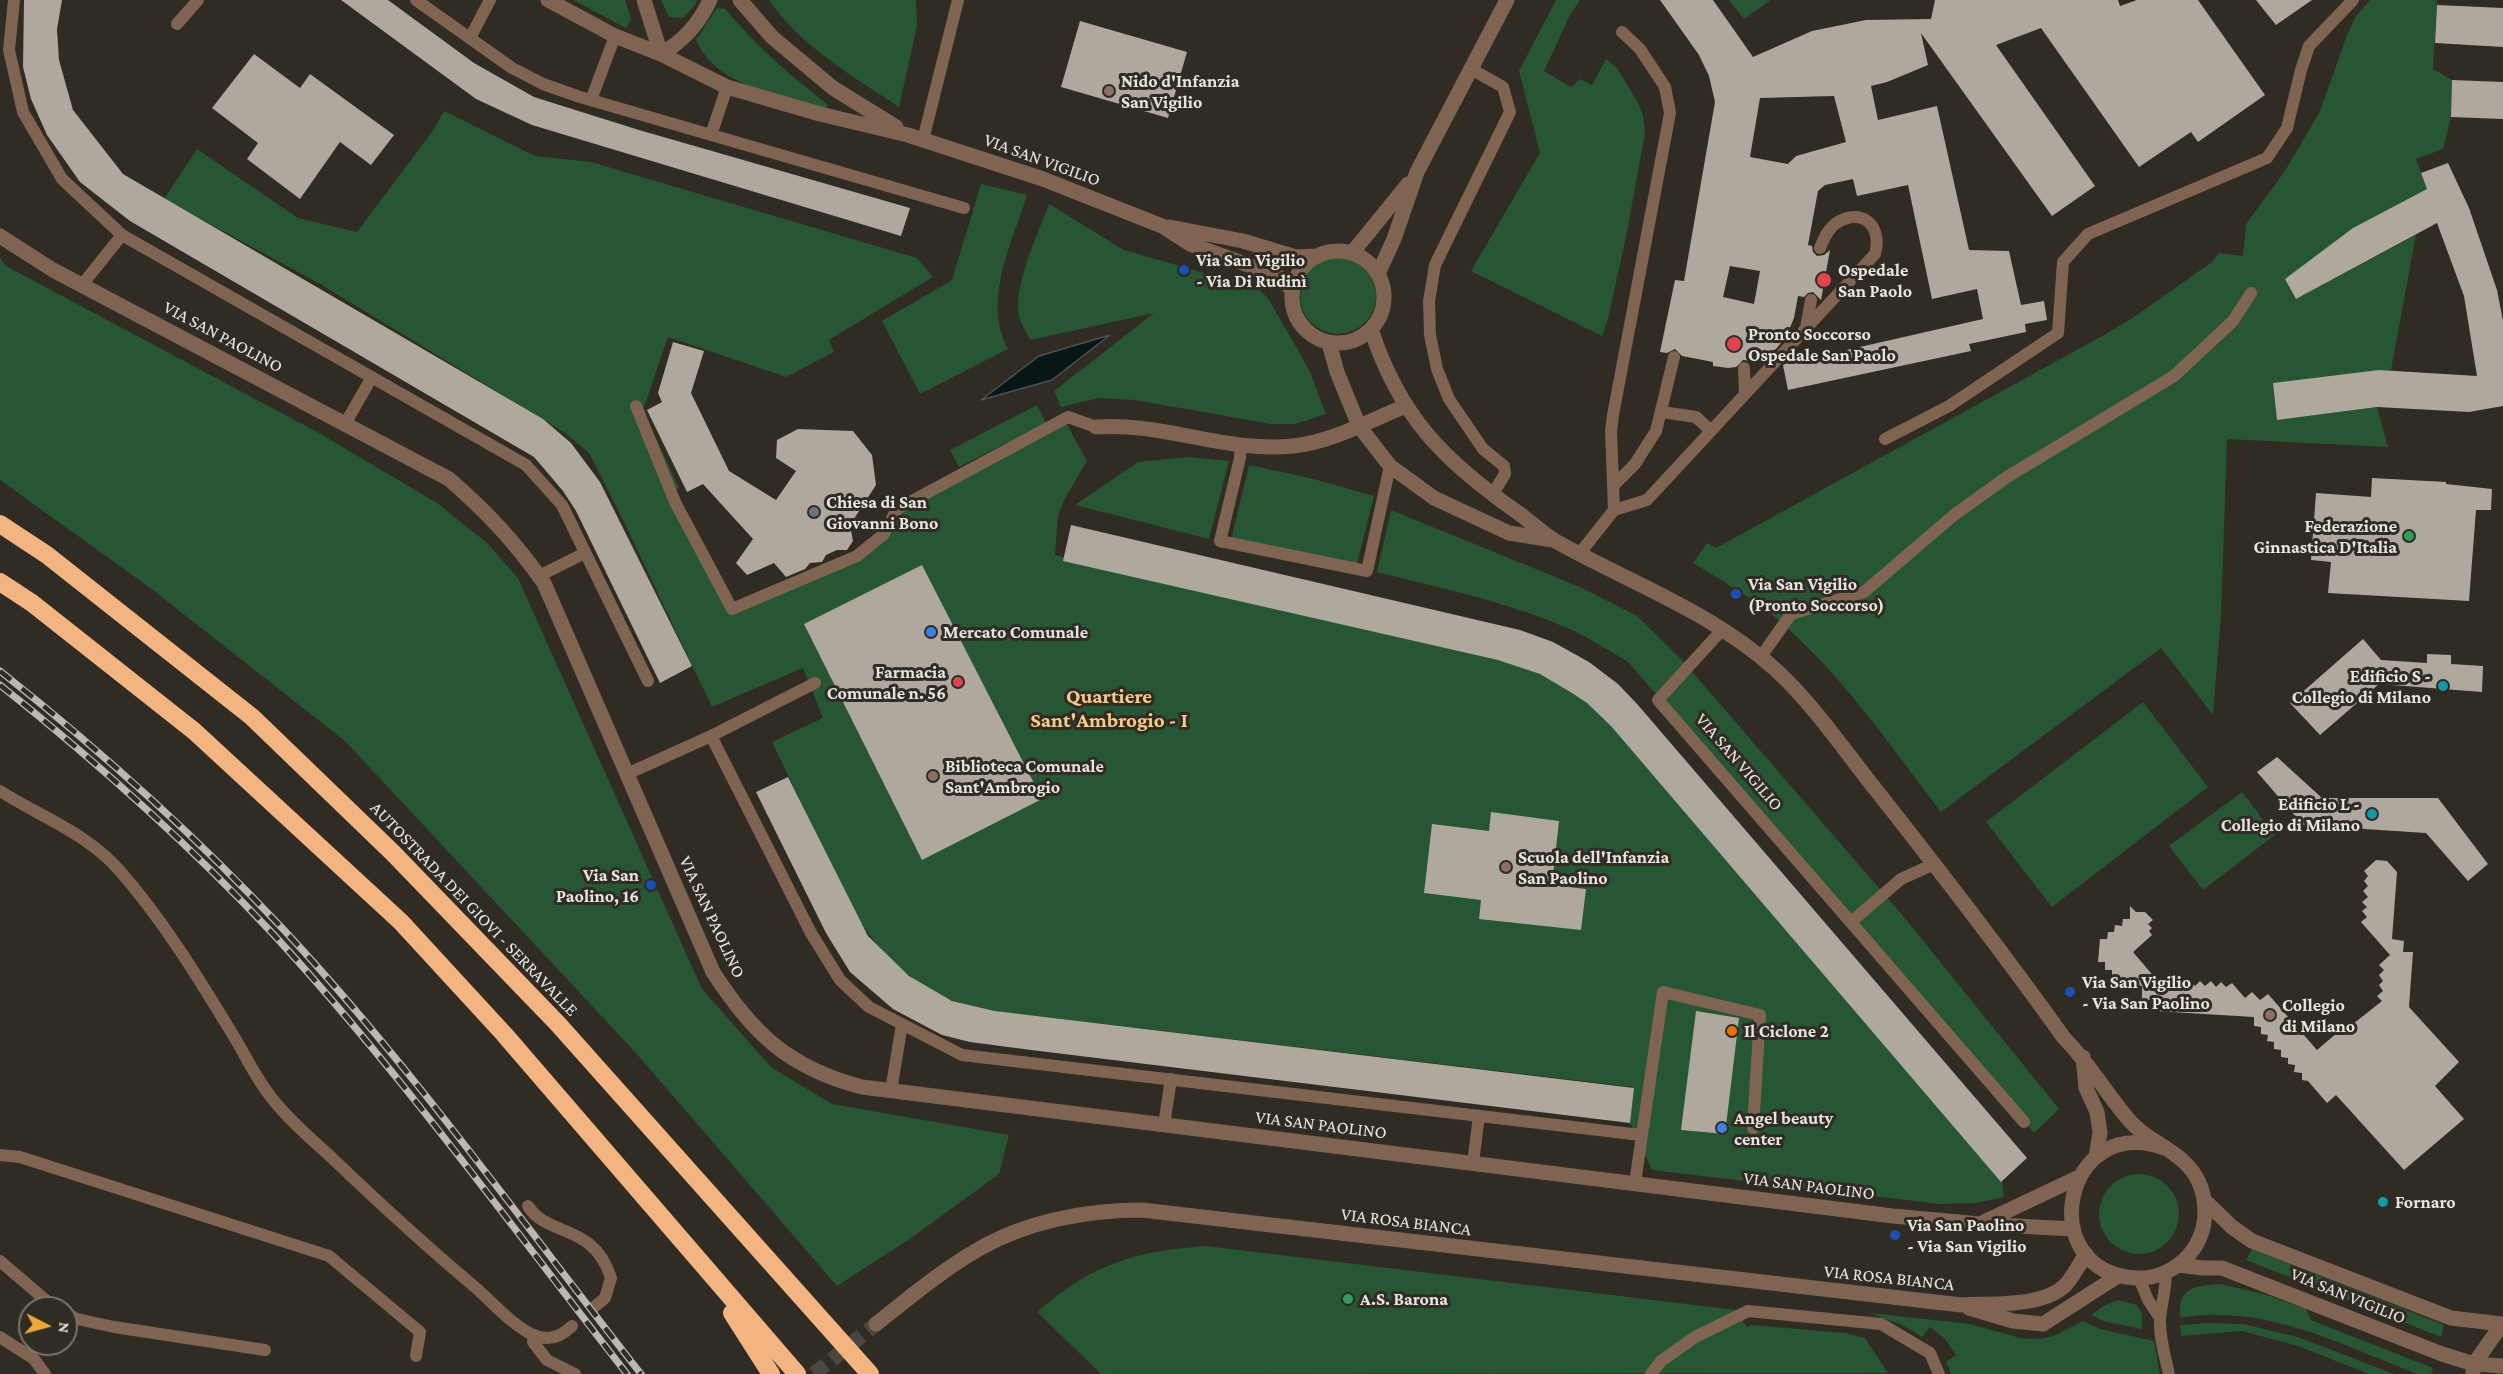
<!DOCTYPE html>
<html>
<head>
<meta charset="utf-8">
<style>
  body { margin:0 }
  #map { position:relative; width:2503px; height:1374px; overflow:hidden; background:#302b23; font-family:"Crimson Pro",serif }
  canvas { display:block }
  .north { position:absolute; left:18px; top:1296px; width:60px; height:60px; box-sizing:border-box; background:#302b23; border:2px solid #79756e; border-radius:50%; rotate:96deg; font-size:16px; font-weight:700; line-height:24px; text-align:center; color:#e7e4df }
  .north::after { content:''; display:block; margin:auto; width:21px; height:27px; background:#eaaa39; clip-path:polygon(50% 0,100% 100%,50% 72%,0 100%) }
</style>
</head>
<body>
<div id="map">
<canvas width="2503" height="1374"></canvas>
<div class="north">N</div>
</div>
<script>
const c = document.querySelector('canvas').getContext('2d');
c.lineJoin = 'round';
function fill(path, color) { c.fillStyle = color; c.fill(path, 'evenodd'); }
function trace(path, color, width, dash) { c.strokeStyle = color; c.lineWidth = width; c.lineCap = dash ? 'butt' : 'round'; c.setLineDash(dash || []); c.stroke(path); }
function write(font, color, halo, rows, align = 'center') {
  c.font = font + ' "Crimson Pro",serif'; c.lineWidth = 6; c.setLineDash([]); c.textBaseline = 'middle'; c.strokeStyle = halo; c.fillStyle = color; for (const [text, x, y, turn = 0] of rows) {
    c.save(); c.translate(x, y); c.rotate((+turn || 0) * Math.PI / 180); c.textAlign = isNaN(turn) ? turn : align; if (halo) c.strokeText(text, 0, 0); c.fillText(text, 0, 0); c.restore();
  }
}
const green = new Path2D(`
  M573,0h52l6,19 -5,9z
  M661,0h36l-2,5 -12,13 -14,-1z
  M769,0h147l1,26 -18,81c-46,-31 -98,-60 -130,-107z
  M1556,0h24l-10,15 -26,56 27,16 9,-8 12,6 14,-26 11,9 20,33 6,14 2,18 -19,104 -18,82 -6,17 -131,-65 69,-118 -21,-82z
  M1729,0h42l-27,19z
  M2370,0h67l-4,69 19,11 -1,37 -8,32 -27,10 11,30 -142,90 11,20 120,-64 -25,135 -118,14 4,36 100,-13 11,40 -161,-8 -6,177 -8,99 -52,-67 -220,164c-49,-64 -96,-133 -157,-187 -27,-25 -60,-43 -91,-62l14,-20 9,5 388,-213 27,-16 81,-57 7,-9 24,3 3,-32 39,-53 35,-60 27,-76 9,-19z
  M717,8l8,1c31,36 64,66 102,95v4c-45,-12 -111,-21 -131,-68z
  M444,111l91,45 56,6 326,96 16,19 -104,63 5,12 -48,25 -118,-40 -25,73 36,78 -8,4 61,116 125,-52 40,-47 167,-90 23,42 -24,41 -5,15 -3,38 444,102 60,25 40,29 403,469 2,17 -27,6 -37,1 -288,-34 -22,-47 3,-36 -638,-76c-14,-4 -28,-6 -41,-10 -42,-14 -80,-55 -101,-91l-81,-168 51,-24 -20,-50 -91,39 -91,-191 -32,-63 -24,-20 -245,-149 -156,-85 33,-50 101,69 59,14 75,-100z
  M981,184l46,11c-15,49 -45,105 -19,154l-88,45 -38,-73 70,-41z
  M1049,204l75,46 133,38 11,10 31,54 11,20 16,42 -31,10h-24l-136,-24 -37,-2 -37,9 -7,-16 100,-78 -124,27c-5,-10 -11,-20 -12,-31 -1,-32 20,-75 31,-105z
  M1300 296a38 38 0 1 1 76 0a38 38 0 1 1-76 0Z
  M0,258l6,8 313,167 118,70 50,40 31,35 184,411 69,78 61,37 177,31 -10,39 -88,64 -74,48 -202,-234 -290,-311 -196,-154 -149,-107z
  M1037,405l9,18 -87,44 -9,-17z
  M1189,457l40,4 -20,78 -134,-34 63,-43z
  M1249,465l61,13 64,18 -18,72 -126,-24z
  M1391,510l189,77 57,29 45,44 222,257 155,192 -25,24 -406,-471c-17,-10 -34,-21 -52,-30 -63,-29 -132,-43 -199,-60z
  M2143,702l65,85 -156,120 -66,-85z
  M2242,792l33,43 -72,55 -34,-44z
  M2099 1214a40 40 0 1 1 80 0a40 40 0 1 1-80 0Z
  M1206,1246l530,64 11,17 4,-2 94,8 20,5 23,35 -787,1 -64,-62c58,-49 94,-60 169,-66z
  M2252,1249l192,76 -3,12 -195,-77z
  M2221,1284l46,11 39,14 5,11 122,48 -2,6h-14c-75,-29 -154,-71 -237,-56 -2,-31 13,-32 41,-34z
  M2118,1300l19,5 5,9v15l-39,-8 -12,-6 14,-10z
  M1869,1313l102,11 49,14 19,1 15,-3 29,-15 17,8 54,12 6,33h-209l-5,-12 10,-7 -12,-17 -14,-11 -8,10 -20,-12z
  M2206,1323l37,1 55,13 96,37h-25l-71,-28 -56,-15 -61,5 -1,-11z`);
const water = new Path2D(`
  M1110,335l-58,45 -71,20 58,-44z`);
const building = new Path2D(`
  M24,0h38l-5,29 2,31 14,50 50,64 420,245 28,24 29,39 92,184 -32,17 -84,-172 -13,-20 -29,-34 -404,-236 -50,-39 -33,-47 -16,-36 -8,-32z
  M341,0h47l86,63 60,34 105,33 271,78 -9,28 -369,-111 -56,-26z
  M1660,0h53l40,57 59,-26 54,-11 65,-1 4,-19h183l2,6 17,-6h61l67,95 -67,47 -7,-10 -52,35 -98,-139 -45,17 99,141 -43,30 -131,-183 7,32 -41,17 -16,4 7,34 59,-14 32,144 40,1 12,54 23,-4 3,19 -22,4 1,8 -57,12 2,7 -183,39 -5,-25 2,-1 198,-45 -6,-30 -45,10 -24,-114 -51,11 -4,-17 -28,6 -7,6 -10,54 4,1 1,6 4,4 7,-1 6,-5 -9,50 -8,-8 -5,1 -4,4 -6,-1 -4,22 -8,19 -10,12 -22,12 -11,-1 -7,7 -8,1 -15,-2v-4l-31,-6 -7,-7 -8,4 -7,-1 15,-72 9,1 31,-179 -6,-26 -10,-21zM1834,96l12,46 -50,14 -8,8 -38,-7 10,-59zM1730,266l30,5 -6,33 -31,-7z
  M2256,0h56l-36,25z
  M2437,5l66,3v39l-68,-4z
  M1080,21l107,31 -19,66 -107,-31z
  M254,54l46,34 10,-14 84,61 -23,30 -31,-23 -40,57 -53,-40 11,-16 -46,-35z
  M2452,80l51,2v37l-52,-2z
  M2448,163l21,45 28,82 6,31v85l-34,6 -92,-5 -100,13 -4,-37 106,-13 98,6 -13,-80 -27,-73 -141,76 -11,-20 68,-51 74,-39 -6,-16z
  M673,342l31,9 -13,42 38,78 47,29 20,-29 -20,-13 1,-18 21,-11 55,2 19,24 4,30 -26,40 3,16 -6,9h-10l-11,5 -4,7 -12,1 -5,6 -19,8 -12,-14 -27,12 -11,-12 17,-24 -50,-55 -16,8 -40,-82 15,-8 -4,-9z
  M2372,478l74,4v2l46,5 -1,21h-15l-7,91 -141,-8 3,-31 -20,-2 5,-67 55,4z
  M1071,525l449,105 33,12 36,20 29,22 20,21 389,453 -26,24 -390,-456 -24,-23 -15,-10 -32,-19 -42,-14 -435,-99z
  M922,565l120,234 -120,61 -118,-236z
  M2363,639l18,21 46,3v-9l24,1v9l32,2 -1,26 -103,-8 -59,51 -30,-32z
  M2277,757l45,41h116l50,66 -20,17 -42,-48 -123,-8 -46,-53z
  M788,777l80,159 41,40 43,25 43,10 639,77 -4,35 -599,-73 -61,-8 -28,-7 -49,-26 -43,-37 -24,-39 -70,-141z
  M1491,812l68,9 -7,64 34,4 -5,41 -102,-11 2,-19 -57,-7 8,-69 57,7z
  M2376,860l11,1 10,11 -5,67 12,2 -1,11h10l-4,55 50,55 -24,24 29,33 -60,51 -68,-75 -9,8 -19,-22 -6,-1v-7l-8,-1 1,-7 -7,-1v-6l-7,-1v-7l-7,-1v-7l-7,-1 1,-6 -7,-1v-7l-7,-1v-9l-100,-6v-11h-12v-14l-24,-1 1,-7 -7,-1v-7h-7v-8h-7l2,-23h7l1,-7h6l1,-7 7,1 1,-7h7v-13l6,6h9l8,8 -5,4 4,4 -3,3 3,4 -19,17 29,34 8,-7 4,5 5,-4 5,5 6,-4 5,5 5,-5 5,5 6,-5 5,6 5,-5 5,5 6,-4 13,15 7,-6 8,8 8,-6 49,56 34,-29 2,3 29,-23 -5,-5 6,-5 -4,-6 4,-4 -4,-6 5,-5 -5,-5 11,-10 -29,-33 6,-5 -5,-6 5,-4 -5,-5 6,-5 -5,-6 5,-5 -4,-5 4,-5 -4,-5z
  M1696,1011l43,7 -14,116 -44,-4z`);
const minorTunnel = new Path2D(`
  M814,1374l62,-50`);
const service = new Path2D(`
  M14,0l-5,50 14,62 39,67 60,56 404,230 36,40 86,176
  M416,0l96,68 31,16 37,13 384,111
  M177,24l21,-24
  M470,38l20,-38
  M1471,69l32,18 7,25 -75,153 -6,36 1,34 7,34 12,30 34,50 21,17 1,8 -13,21
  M591,100l24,-64
  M711,135l16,-48
  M923,140l35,-140
  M82,285l40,-50
  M1806,328l5,-28
  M1744,368l1,26
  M636,406l39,96 57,107 125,-53 27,-22 13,-25 171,-92 28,10
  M1662,412l34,5 15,14
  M345,424l27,-47
  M1885,439l64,-33 109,-73 5,-71 25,-28 179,-76 20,-30 14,-58 8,-24 44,-46
  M1241,444l-1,14 -20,83 147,30 23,-105
  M1613,486l22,-22 21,-33 18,-74
  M1614,510l33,-10 228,-246c8,-29 -14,-48 -40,-30 -8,6 -11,15 -15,24
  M1580,553l34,-43 -3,-79 2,-16 57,-302 -5,-26 -25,-38 -18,-17
  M539,576l46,-23
  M1722,630l-64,70 366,422
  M1760,658l31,-44 73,-22 90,-77 53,-38 167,-101 59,-55 18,-28
  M711,736l100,197 29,47 29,27 93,48 679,80
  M627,774l84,-38 104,-53
  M0,791c41,26 87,42 120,80 43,49 79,108 113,164 11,18 20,37 32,54 18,26 43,47 66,68 47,45 95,89 145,131 16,14 40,41 60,48 14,5 26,0 36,-10
  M1851,922l50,-43 33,-15
  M891,1091l11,-67
  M1164,1125l7,-46
  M0,1155l20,2 309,99 91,76 -4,24
  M1473,1163l6,-47
  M1635,1183l28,-191 97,23 -7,113
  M528,1206c20,32 65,16 83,72l-6,20 -12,10
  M0,1261l55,47
  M2166,1272c0,17 -4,30 -6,46 -1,19 5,38 9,56
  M2139,1278l9,22 12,18
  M66,1313l11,6 37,8 151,23
  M534,1335l-1,7 14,18 28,14
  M0,1337l34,22 11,15
  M1651,1374l10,-13 34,-24 53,-26 133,13 49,29 9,21`);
const minor = new Path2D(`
  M548,0l67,36 46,18 66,33 93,27 88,21 135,44 119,47 28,18 80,29 11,5 11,12
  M644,0l17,54
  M740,0l32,37 61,51 63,39
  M661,54c23,-13 38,-30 49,-54
  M1170,227l73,14 53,16 20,-1
  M0,236l53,34 396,209c39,34 66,63 95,104l169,389c40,62 76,96 149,115l1031,129 87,8 93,5
  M1292 297a46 46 0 1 1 92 0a46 46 0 1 1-92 0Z
  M1352,253l56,-69
  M1378,274l16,-35 23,-67 90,-172
  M1371,329c28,87 73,132 146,183 13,9 26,22 40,30 74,41 155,70 219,128 40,37 70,83 104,125 63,80 125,160 184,243 25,25 42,55 65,82 15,18 37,25 54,41 27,24 29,67 6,94 -13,15 -33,24 -53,23 -104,-6 -73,-166 28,-130
  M1329,343l8,29 22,54 31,40 44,32 75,35 44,7
  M1096,427c66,-5 131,26 197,19 40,-4 77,-26 113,-40
  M2083,1057l3,31 11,24 3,21 -4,24
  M2204,1200l28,27 20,14 199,77 52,6
  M1984,1222l95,-45
  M2178,1265l25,3h19l220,86 32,10 29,2
  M1969,1308l44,13 30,3 75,-48
  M876,1324c33,-26 66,-54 103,-75 48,-28 109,-39 163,-39l819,95c30,-2 87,3 107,-23 7,-9 12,-19 18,-28
  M2473,1372l1,-8 28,-40`);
const motorway = new Path2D(`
  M0,524l47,31 205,162 141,136 165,171 312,350
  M0,582l32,21 162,128 207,191 103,112 293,340
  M732,1313l39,61`);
const rail = new Path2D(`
  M0,671c101,80 196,165 283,258 130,139 241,296 358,445
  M0,685c97,77 189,159 274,250 127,138 237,291 353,439`);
const markers = [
  [1109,91,6,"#8d6e63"],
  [1184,270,6,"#1a4fb4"],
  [1824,280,8,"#e0444e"],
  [1734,344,8,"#e0444e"],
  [814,512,6,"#6b7280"],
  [2409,536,6,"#2e9e5b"],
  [1736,594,6,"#1a4fb4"],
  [931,632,6,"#3f7fe0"],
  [958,682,6,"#e0444e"],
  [2443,686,6,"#0f9aa8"],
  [933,776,6,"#8d6e63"],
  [2372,814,6,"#0f9aa8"],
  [1506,867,6,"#8d6e63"],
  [651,885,6,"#1a4fb4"],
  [2070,992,6,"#1a4fb4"],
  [2270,1015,6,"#8d6e63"],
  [1732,1031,6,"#e8710a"],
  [1722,1128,6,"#3f7fe0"],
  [2383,1202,6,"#0f9aa8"],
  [1895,1235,6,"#1a4fb4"],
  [1348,1299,6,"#2e9e5b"]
];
const poiNames = [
  ["Nido d'Infanzia",1121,81],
  ["San Vigilio",1121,102],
  ["Via San Vigilio",1196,260],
  ["- Via Di Rudinì",1196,281],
  ["Ospedale",1838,270],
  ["San Paolo",1838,291],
  ["Pronto Soccorso",1748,334],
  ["Ospedale San Paolo",1748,355],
  ["Chiesa di San",826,502],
  ["Giovanni Bono",826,523],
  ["Federazione",2397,526,"right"],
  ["Ginnastica D'Italia",2397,547,"right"],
  ["Via San Vigilio",1748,584],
  ["(Pronto Soccorso)",1748,605],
  ["Mercato Comunale",943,632],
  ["Farmacia",946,672,"right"],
  ["Comunale n. 56",946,693,"right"],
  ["Edificio S -",2431,676,"right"],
  ["Collegio di Milano",2431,697,"right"],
  ["Biblioteca Comunale",945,766],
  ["Sant'Ambrogio",945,787],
  ["Edificio L -",2360,804,"right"],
  ["Collegio di Milano",2360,825,"right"],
  ["Scuola dell'Infanzia",1518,857],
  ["San Paolino",1518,878],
  ["Via San",639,875,"right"],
  ["Paolino, 16",639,896,"right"],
  ["Via San Vigilio",2082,982],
  ["- Via San Paolino",2082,1003],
  ["Collegio",2282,1005],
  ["di Milano",2282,1026],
  ["Il Ciclone 2",1744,1031],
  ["Angel beauty",1734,1118],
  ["center",1734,1139],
  ["Fornaro",2395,1202],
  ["Via San Paolino",1907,1225],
  ["- Via San Vigilio",1907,1246],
  ["A.S. Barona",1360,1299]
];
const streetNames = [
  ["VIA SAN VIGILIO",1042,160,20],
  ["VIA SAN PAOLINO",223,337,28],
  ["VIA SAN VIGILIO",1739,762,49],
  ["AUTOSTRADA DEI GIOVI - SERRAVALLE",474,909,46],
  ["VIA SAN PAOLINO",712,917,65],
  ["VIA SAN PAOLINO",1321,1125,7],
  ["VIA SAN PAOLINO",1809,1186,7],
  ["VIA ROSA BIANCA",1406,1222,7],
  ["VIA ROSA BIANCA",1889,1278,6],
  ["VIA SAN VIGILIO",2348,1296,22]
];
const quarterNames = [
  ["Quartiere",1109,697],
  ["Sant'Ambrogio - I",1109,721]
];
fill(green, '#265633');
fill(water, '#091618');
trace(water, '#4c5454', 1.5);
fill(building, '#aea89e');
trace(minorTunnel, '#4b473f', 15, [15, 8]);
trace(service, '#7f6551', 12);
trace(minor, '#7f6551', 15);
trace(motorway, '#f2b481', 18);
trace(rail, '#bbb7b1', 7);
trace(rail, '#302b23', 4.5, [14]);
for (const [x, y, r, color] of markers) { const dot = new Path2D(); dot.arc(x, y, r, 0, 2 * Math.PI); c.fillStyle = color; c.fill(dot); trace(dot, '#302b23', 2); }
write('bold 18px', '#e7e4df', '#302b23', poiNames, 'left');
write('18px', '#e7e4df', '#302b23', streetNames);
write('bold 21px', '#f8cb87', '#302b23', quarterNames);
</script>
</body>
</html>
